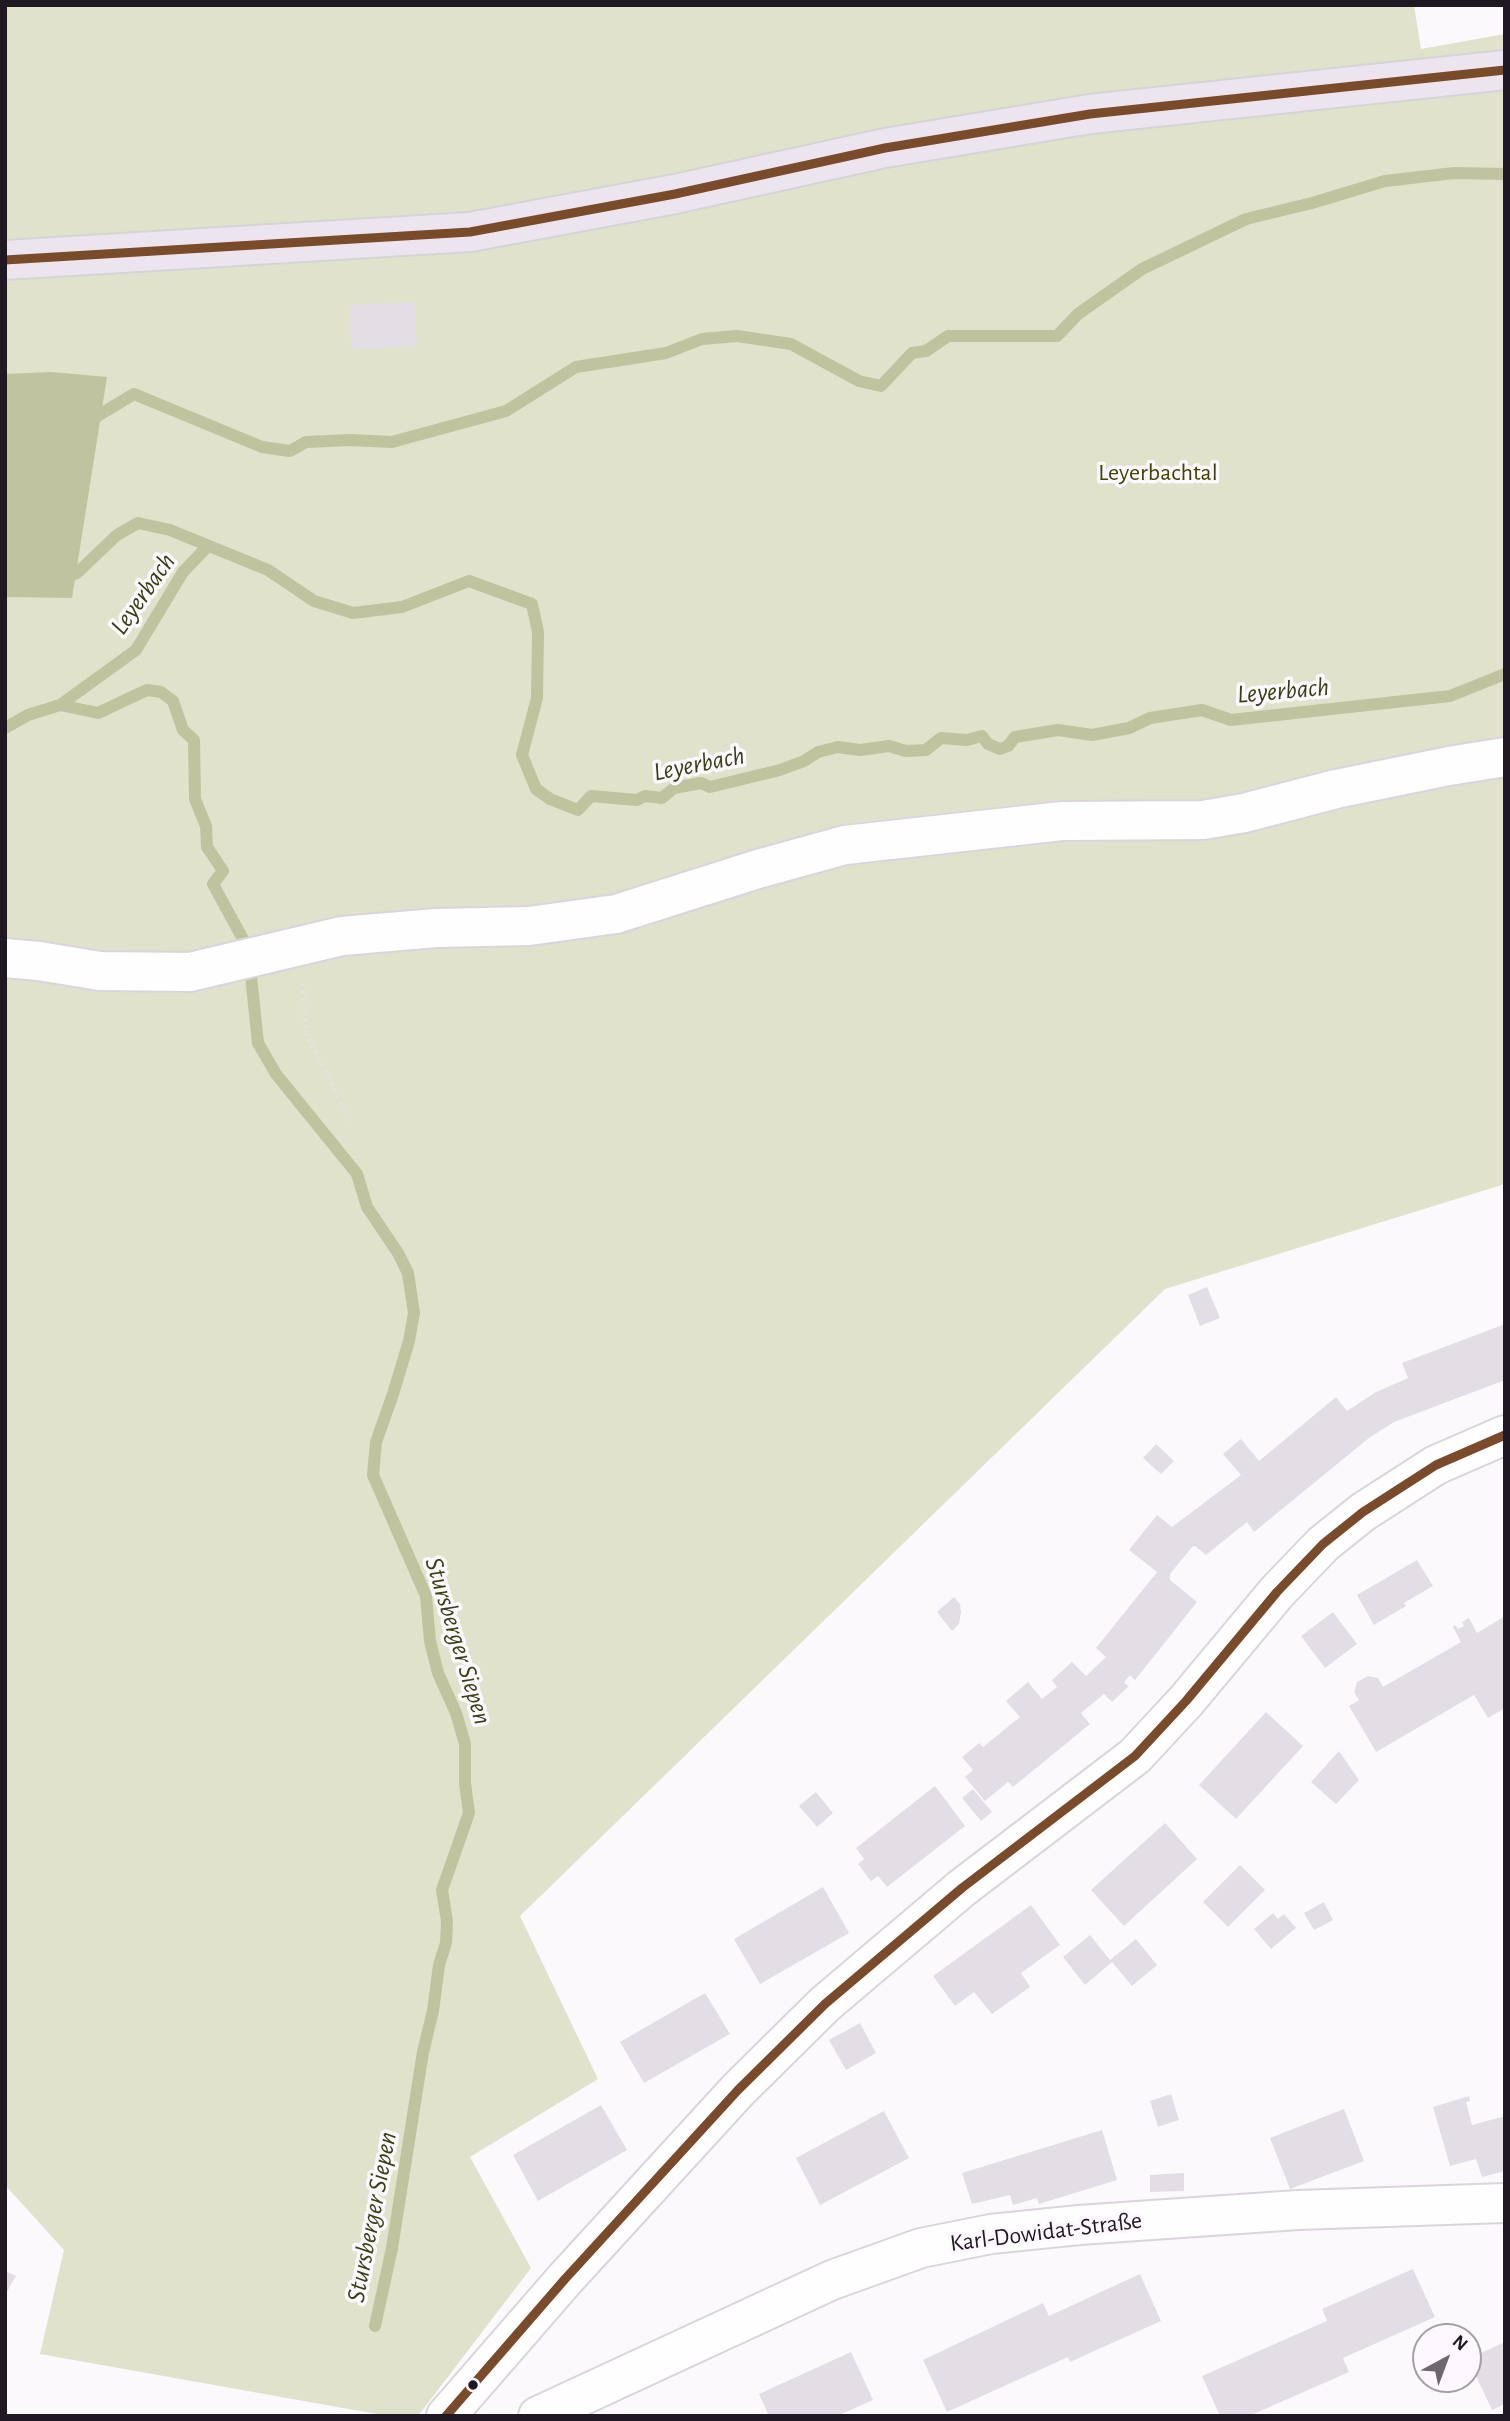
<!DOCTYPE html>
<html>
<head>
<meta charset="utf-8">
<style>
  body { margin:0 }
  #map { position:relative; width:1510px; height:2421px; overflow:hidden; background:#fcf9fd; font-family:"Alegreya Sans",sans-serif }
  canvas { display:block }
  .frame { position:absolute; inset:0; border:7px solid #201823; pointer-events:none }
  .north { position:absolute; left:1412px; top:2323px; width:70px; height:70px; box-sizing:border-box; background:#fdf8fe; border:2px solid #a59ea6; border-radius:50%; rotate:41deg; font-size:19px; font-weight:700; line-height:28px; text-align:center; color:#201823 }
  .north::after { content:''; display:block; margin:auto; width:24px; height:32px; background:#6d676f; clip-path:polygon(50% 0,100% 100%,50% 72%,0 100%) }
</style>
</head>
<body>
<div id="map">
<canvas width="1510" height="2421"></canvas>
<div class="frame"></div>
<div class="north">N</div>
</div>
<script>
const c = document.querySelector('canvas').getContext('2d');
c.lineJoin = 'round';
function fill(path, color) { c.fillStyle = color; c.fill(path, 'evenodd'); }
function trace(path, color, width, dash) { c.strokeStyle = color; c.lineWidth = width; c.lineCap = dash ? 'butt' : 'round'; c.setLineDash(dash || []); c.stroke(path); }
function write(font, color, halo, rows, align = 'center') {
  c.font = font + ' "Alegreya Sans",sans-serif'; c.lineWidth = 7; c.setLineDash([]); c.textBaseline = 'middle'; c.strokeStyle = halo; c.fillStyle = color; for (const [text, x, y, turn = 0] of rows) {
    c.save(); c.translate(x, y); c.rotate((+turn || 0) * Math.PI / 180); c.textAlign = isNaN(turn) ? turn : align; if (halo) c.strokeText(text, 0, 0); c.fillText(text, 0, 0); c.restore();
  }
}
const green = new Path2D(`
  M5,5h1409l7,44 84,-15v1150l-340,105 -645,627 78,163 -128,78 61,111 -113,148h-30l-348,-62 24,-104 -59,-65z`);
const water = new Path2D(`
  M51,372l56,5 -35,221 -67,-1v-223z`);
const stream = new Path2D(`
  M86,416l8,2 40,-24 128,53 28,4 16,-9 44,-2 42,2 114,-31 70,-44 90,-14 36,-14 35,-3 54,8 68,37 22,5 31,-33 14,-2 22,-15h109l21,-22 64,-45 104,-50 66,-16 73,-22 69,-8 51,1
  M60,578l17,-5 40,-38 21,-12 32,7 98,40 46,31 39,12 49,-6 67,-26 63,23 6,28 -1,66 -15,57 14,34 14,10 28,11 13,-14 46,4 8,-4 17,2 12,-10 27,-5 9,4 70,-17 24,-9 14,-9 20,-5 22,3 29,-4 17,5 20,-1 15,-12 26,2 15,-4 6,8 12,5 8,-3 7,-9 43,-7 34,5 37,-7 21,-10 52,-8 29,10 219,-24 55,-22
  M60,705l38,8 49,-23 14,2 12,9 10,29 11,10 1,59 11,27 1,21 16,24 -10,13 31,57
  M5,728l23,-13 32,-10 76,-55 47,-78 25,-26
  M251,976l7,67 18,31 81,100 10,33 31,46 10,20 6,40 -5,28 -16,53 -17,48 -3,33 53,121 4,45 8,32 18,40 9,31v39l4,30 -27,77 5,31 -1,22 -7,22 -6,46 -10,41 -31,196 -17,78`);
const building = new Path2D(`
  M414,302l3,44 -66,3 -1,-44z
  M1207,1287l13,31 -20,8 -12,-31z
  M1505,1324v56l-111,42 -25,16 -115,94 -7,-10 -41,33 -11,-9 -3,1 -22,27v6l27,22 -62,78 -5,-5 -6,8 5,3 -17,16 -8,-8 -23,19 9,11 -77,63 -5,-5 -23,19 -20,-24 8,-7 -11,-13 17,-14 4,4 37,-30 -14,-16 22,-19 14,17 15,-12 -5,-7 20,-18 14,14 20,-19 -10,-9 61,-76 -28,-22 28,-35 15,12 69,-52 -18,-21 18,-15 18,22 77,-64 11,14 29,-19 32,-14 -6,-15z
  M1156,1444l18,17 -13,13 -18,-16z
  M1417,1560l16,26 -29,17 2,3 -32,19 -17,-30z
  M954,1597l6,7 1,8 -2,12 -7,7 -15,-19z
  M1333,1612l24,32 -32,24 -24,-32z
  M1505,1616v92l-17,10 -14,-23 -98,57 -27,-46 10,-6 -5,-8 3,-10 11,-6 10,2 5,9 78,-45 -8,-15 2,-2 3,4 6,-3 -2,-4 7,-4 8,15z
  M1266,1712l37,34 -67,73 -37,-34z
  M1339,1751l20,29 -23,24 -25,-22z
  M935,1786l30,40 -78,61 -9,-11 -7,5 -13,-17 6,-5 -8,-11z
  M973,1789l19,23 -11,9 -19,-23z
  M816,1792l17,21 -16,14 -18,-21z
  M1165,1823l32,36 -73,67 -33,-36z
  M1240,1865l25,25 -37,37 -25,-25z
  M823,1887l26,46 -89,51 -26,-45z
  M1324,1902l9,18 -19,10 -10,-17z
  M1031,1905l29,40 -39,28 9,14 -38,27 -18,-22 -19,14 -22,-30z
  M1273,1913l5,6 6,-5 12,14 -25,21 -17,-20z
  M1090,1935l20,25 26,-21 21,26 -25,21 -20,-24 -27,23 -22,-28z
  M705,1993l25,41 -86,49 -24,-41z
  M860,2023l16,30 -30,17 -17,-30z
  M1171,2094l8,26 -21,7 -8,-26z
  M1469,2096l1,5 -4,1 6,23 33,-9v55l-23,6 -6,-18 -26,7 -17,-59z
  M601,2105l26,45 -89,51 -25,-46z
  M1344,2109l20,52 -74,28 -20,-51z
  M884,2111l25,47 -89,47 -24,-47z
  M1102,2130l15,50 -78,24 -2,-6 -24,7 -3,-10 -38,9 -10,-31z
  M1184,2173v18l-34,1v-17z
  M1413,2269l22,48 -92,41 6,14 -100,44h-29l-18,-40 125,-55 -5,-12z
  M5,2271l11,5 -11,19z
  M1140,2274l21,47 -91,41 -2,-5 -121,55 -24,-52 120,-57 6,13z
  M1505,2342v62l-13,6 -24,-51z
  M851,2352l22,48 -36,16h-68l-10,-22z`);
const path = new Path2D(`
  M302,984l5,52 43,85`);
const minor = new Path2D(`
  M5,958l34,3 61,10 90,1 152,-36 94,-8 93,-2 87,-12 142,-45 87,-24 217,-24 141,-1 41,-7 92,-24 113,-23 56,-9
  M446,2416l119,-137 173,-189 87,-86 137,-116 173,-132 51,-55 91,-109 46,-48 40,-32 73,-47 69,-30
  M538,2416l294,-136 89,-32 70,-14 88,-9 219,-15 207,-7`);
const major = new Path2D(`
  M5,260l465,-28 205,-38 210,-46 205,-34 415,-44`);
const bus1 = new Path2D(`
  M5,260l465,-28 205,-38 210,-46 205,-34 415,-44
  M446,2416l119,-137 173,-189 87,-86 137,-116 173,-132 51,-55 91,-109 46,-48 40,-32 73,-47 69,-30`);
const markers = [
  [473,2385,6,"#201823"]
];
const parkNames = [
  ["Leyerbachtal",1158,473]
];
const streetNames = [
  ["Karl-Dowidat-Straße",1046,2232,-7]
];
const waterNames = [
  ["Leyerbach",143,594,-55],
  ["Leyerbach",1283,691,-5],
  ["Leyerbach",699,764,-11],
  ["Stursberger Siepen",458,1641,73],
  ["Stursberger Siepen",372,2217,-79]
];
fill(green, '#e0e2cb');
fill(water, '#bfc49e');
trace(stream, '#bfc49e', 12);
fill(building, '#e3dee5');
trace(minor, '#dad5dc', 42);
trace(major, '#d6d3d7', 42);
trace(path, '#e4e3e4', 4.5, [2, 5]);
trace(minor, '#fffeff', 38);
trace(major, '#ece5ef', 38);
trace(bus1, '#7a4b2a', 9);
for (const [x, y, r, color] of markers) { const dot = new Path2D(); dot.arc(x, y, r, 0, 2 * Math.PI); c.fillStyle = color; c.fill(dot); trace(dot, '#fdf8fe', 2.5); }
write('24px', '#3f4500', '#fdf8fe', parkNames);
write('24px', '#201823', '#fdf8fe', streetNames);
write('italic 26px', '#3a3e13', '#fdf8fe', waterNames);
</script>
</body>
</html>
